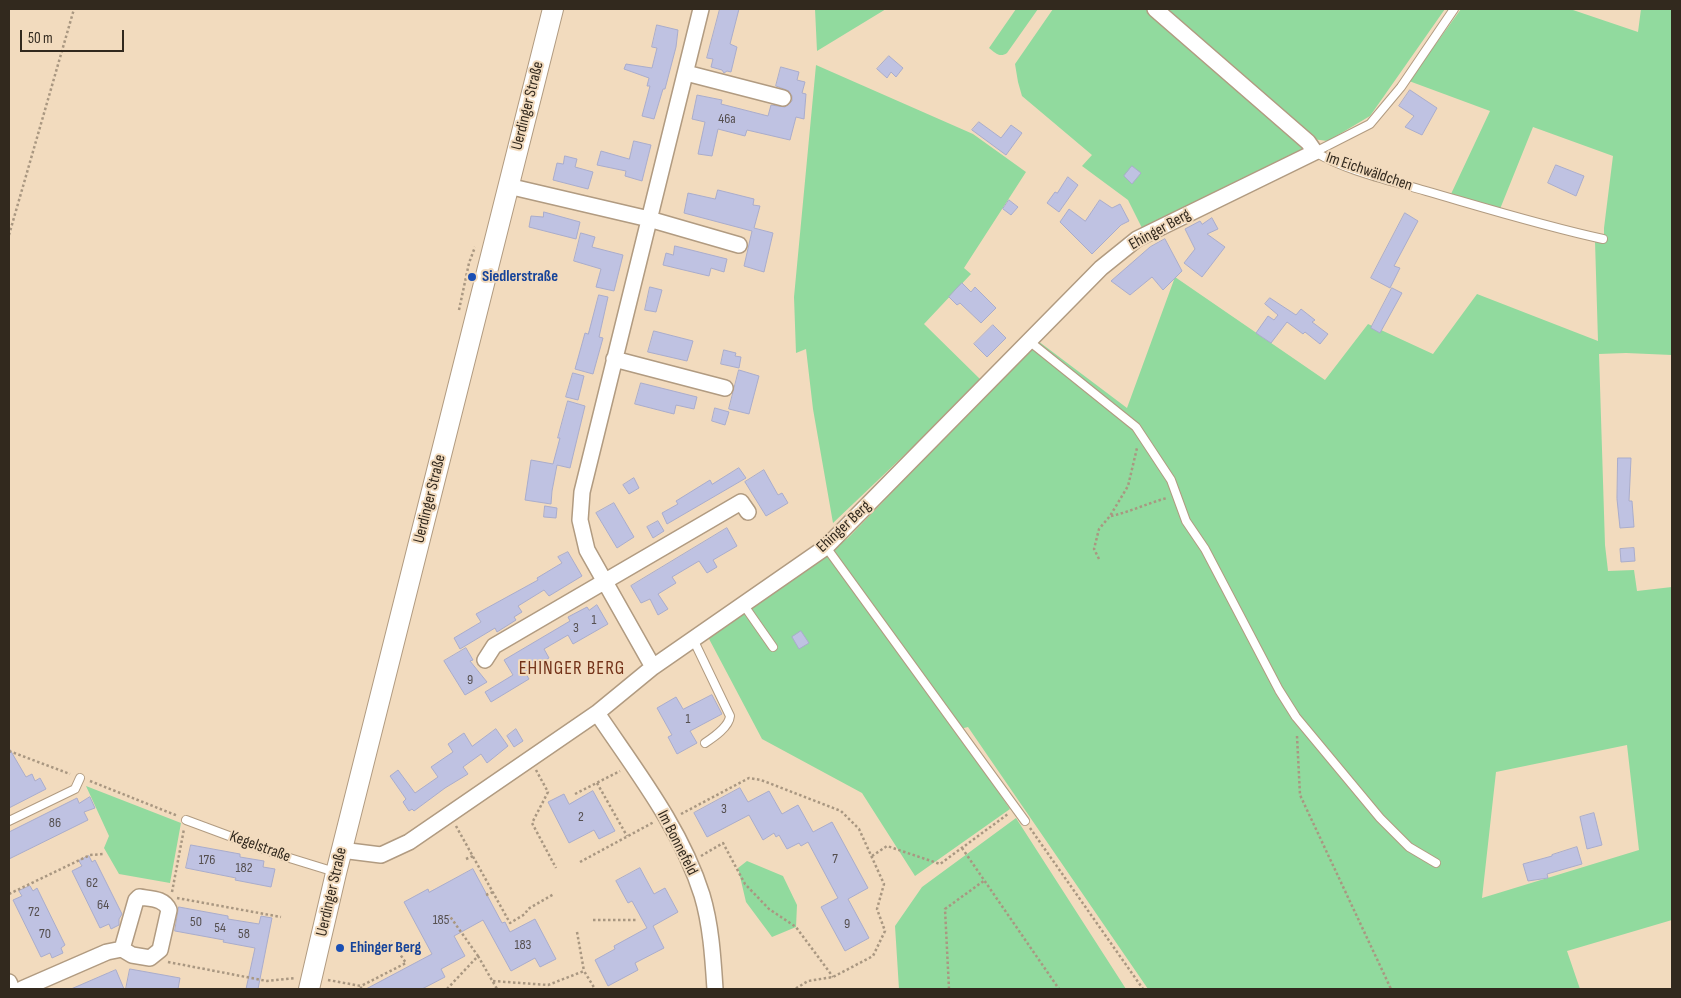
<!DOCTYPE html>
<html>
<head>
<meta charset="utf-8">
<style>
  body { margin:0 }
  #map { position:relative; width:1681px; height:998px; overflow:hidden; background:#f2dbbe; font-family:"Sofia Sans Condensed",sans-serif }
  canvas { display:block }
  .frame { position:absolute; inset:0; border:10px solid #32291e; pointer-events:none }
  .scale { position:absolute; left:20px; top:30px; width:104px; height:22px; box-sizing:border-box; border:2px solid #32291e; border-top:0; padding-left:6px; font-size:15px; line-height:18px; white-space:nowrap; color:#32291e; -webkit-text-stroke:4px #f2dbbe; paint-order:stroke }
</style>
</head>
<body>
<div id="map">
<canvas width="1681" height="998"></canvas>
<div class="frame"></div>
<div class="scale">50 m</div>
</div>
<script>
const c = document.querySelector('canvas').getContext('2d');
c.lineJoin = 'round';
function fill(path, color) { c.fillStyle = color; c.fill(path, 'evenodd'); }
function trace(path, color, width, dash) { c.strokeStyle = color; c.lineWidth = width; c.lineCap = dash ? 'butt' : 'round'; c.setLineDash(dash || []); c.stroke(path); }
function write(font, color, halo, rows, align = 'center') {
  c.font = font + ' "Sofia Sans Condensed",sans-serif'; c.lineWidth = 4; c.setLineDash([]); c.textBaseline = 'middle'; c.strokeStyle = halo; c.fillStyle = color; for (const [text, x, y, turn = 0] of rows) {
    c.save(); c.translate(x, y); c.rotate((+turn || 0) * Math.PI / 180); c.textAlign = isNaN(turn) ? turn : align; if (halo) c.strokeText(text, 0, 0); c.fillText(text, 0, 0); c.restore();
  }
}
const green = new Path2D(`
  M815,9h71l-69,42z
  M1016,9h22l-31,44c-7,5 -12,0 -18,-5z
  M1053,9h97l154,136v8l-162,75 -14,-28 -46,-34 10,-11 -70,-59 -4,-14 -3,-18z
  M1162,9h283l-75,107 -42,25 -16,-2z
  M1461,9h109l68,23 3,-23h31v346l-46,-2 -27,1 6,191 3,26 26,-1 3,21 35,-4v333l-105,31 13,38h-432l-180,-262 -12,3 54,79 -95,67 -53,-83 -100,-54 -54,-102 140,-99 190,-197 89,67 48,-131 150,103 43,-56 65,30 44,-60 121,47 -3,-100 9,1v-14l9,-72 -80,-29 -33,82 -49,-15 39,-83 -81,-30zM1627,745l12,105 -157,48 14,-126z
  M816,65l157,69 53,38 -62,96 7,6 -47,50 58,57 -149,142 -20,-114 -7,-60 -10,4 -2,-56z
  M86,786l95,37 -11,60 -51,-9 -15,-26 5,-12z
  M1016,818l110,171h-227l-4,-63 27,-39z
  M747,861l36,15 14,29 -1,22 -24,10 -26,-35 -8,-34z`);
const building = new Path2D(`
  M720,9h19l-9,35 7,3 -6,25 -4,-1 -3,2 -2,-3 -11,-3 2,-8 -6,-1z
  M657,25l21,5 -2,17 -11,42h-2l-9,30 -12,-3 8,-30h-3l2,-8 -25,-9 2,-5 26,4 5,-20 -5,-1z
  M889,56l14,12 -7,9 -5,-5 -4,6 -10,-9z
  M781,67l18,5 -2,8 8,2 -3,11 4,1 -2,25 -8,-2 -6,23 -43,-10 -2,6 -27,-7 -6,27 -14,-2 7,-32 -13,-3 5,-24 25,5 -1,4 47,12 3,-11 14,2 7,-6v-5l-3,-5 -13,-5z
  M1410,90l27,18 -15,27 -17,-8 9,-11 -15,-10z
  M979,122l22,16 10,-13 11,8 -16,22 -34,-25z
  M634,141l17,4 -9,36 -17,-5 1,-5 -29,-6 4,-14 28,8z
  M565,156l12,3 -2,8 18,5 -5,17 -35,-9 4,-17 6,1z
  M1556,165l28,11 -8,20 -28,-13z
  M1132,166l9,7 -9,11 -8,-8z
  M1068,177l10,8 -19,27 -12,-9 8,-11 2,1z
  M718,190l36,9 -1,6 7,1 -6,22 19,5 -9,39 -20,-6 8,-35 -68,-18 4,-20 27,6z
  M1009,200l9,7 -7,8 -8,-6z
  M1100,200l12,8 8,-4 9,17 -8,4 -29,29 -32,-32 9,-13 16,12z
  M544,212l36,10 -4,17 -47,-12 2,-11 12,1z
  M1405,213l13,8 -24,45 6,2 -10,20 -19,-10z
  M1212,218l6,11 -11,5 18,13 -23,30 -18,-14 11,-14 -10,-20 15,-8 2,3z
  M581,233l14,4 -3,10 31,8 -9,36 -18,-4 5,-18 -27,-8z
  M1165,239l17,32 -19,19 -11,-13 -22,18 -19,-14 39,-34z
  M675,246l52,13 -3,13 -13,-4 -2,8 -46,-11 3,-12 7,2z
  M962,283l9,9 4,-5 21,21 -15,15 -21,-20 -3,2 -8,-8z
  M650,287l12,3 -6,22 -11,-2z
  M1392,288l10,5 -22,40 -9,-5z
  M599,295l9,2 -9,40 4,1 -10,36 -18,-5 10,-36 3,1z
  M1270,298l26,17 5,-6 14,11 -3,2 16,12 -8,10 -15,-12 -2,2 -16,-12 -16,21 -15,-10 12,-17 6,4 4,-5 -13,-11z
  M993,325l13,13 -19,19 -13,-13z
  M654,331l39,10 -6,20 -39,-9z
  M724,350l12,3 -1,3 6,1 -2,11 -18,-4z
  M739,370l20,6 -10,38 -20,-5z
  M573,373l11,3 -6,24 -12,-3z
  M641,383l56,14 -3,12 -18,-4 -2,9 -39,-10z
  M568,401l17,5 -15,62 -13,-3 -5,26 -1,13 -26,-4 6,-40 22,4 7,-26h-2z
  M715,408l14,4 -4,13 -13,-4z
  M1618,458h13l-2,43h3l2,26 -14,1 -3,-29z
  M739,468l7,10 -79,46 -5,-11 16,-9 -2,-3 34,-21 2,4z
  M764,470l14,25 4,-2 6,10 -22,13 -21,-34z
  M634,478l5,10 -10,6 -6,-9z
  M614,503l20,34 -17,11 -21,-35z
  M545,506l12,2 -1,10 -12,-1z
  M658,521l6,10 -11,7 -6,-11z
  M727,528l10,18 -24,14 4,7 -10,6 -8,-12 -27,16 4,6 -18,11 10,15 -10,6 -8,-16 -9,4 -10,-17z
  M1634,548l1,13 -14,1 -1,-13z
  M568,552l14,24 -33,20 -5,-6 -26,16 4,6 -8,5 2,3 -19,12 -2,-4 -35,21 -6,-11 27,-16 -5,-8 62,-34 -1,-2 25,-15 -4,-6z
  M597,605l11,19 -35,20 -5,-9 -24,14 5,9 -24,14 4,7 -38,23 -6,-10 28,-17 -9,-15 66,-39 -2,-4 19,-10 2,3z
  M801,631l8,12 -10,6 -7,-12z
  M466,648l7,12 -3,1 17,21 -22,13 -21,-34z
  M712,695l10,19 -32,17 7,12 -20,11 -9,-17 4,-2 -15,-27 19,-11 7,12z
  M496,729l12,17 -21,17 -6,-9 -18,13 5,7 -23,14 -31,23 -2,-2 -3,2 -6,-9 3,-3 -16,-23 8,-6 17,23 23,-16 -7,-10 22,-15 -5,-8 16,-11 8,13z
  M516,729l7,12 -9,6 -7,-11z
  M9,748l17,29 6,-3 3,7 5,-3 6,11 -37,19z
  M740,788l8,14 21,-11 13,23 16,-9 15,27 19,-10 36,66 -20,11 21,39 -24,13 -24,-44 17,-9 -30,-56 -7,4 -2,-3 -12,6 -8,-14 -3,2 -2,-4 -11,7 -14,-25 -42,22 -13,-24z
  M593,791l22,40 -16,8 -5,-9 -25,13 -21,-41 16,-8 5,10z
  M90,797l5,11 -11,4 4,8 -79,39v-27l68,-34 2,5z
  M1594,813l8,32 -15,4 -7,-32z
  M191,845l49,9v3l24,4 -1,6 12,2 -4,18 -36,-7 1,-2 -50,-10z
  M1577,847l5,17 -35,10 1,4 -20,3 -5,-17 29,-8v-1z
  M89,856l3,6 3,-2 27,54 -3,5v6l-8,4 -2,-5 -9,4 -28,-57 10,-5 -3,-5z
  M640,868l14,26 11,-6 13,24 -25,14 11,22 -29,15 3,7 -30,16 -13,-26 20,-11 -1,-3 33,-18 -15,-27 -4,2 -12,-22z
  M473,869l29,54 3,-1 5,10 25,-13 21,40 -16,8 -5,-9 -24,13 -28,-51 -29,16 11,20 -24,13 4,8 -23,12h-56l66,-35 -28,-52 24,-13 1,3z
  M30,886l3,5 4,-3 28,57 -4,3 2,5 -11,5 -2,-5 -9,4 -28,-57 9,-4 -3,-5z
  M179,907l49,9v3l31,5 2,-8 11,2 -14,71h-12l9,-41 -32,-6 1,-2 -49,-9z
  M130,969l50,9 -2,11h-52z
  M116,970l8,19h-53l37,-16z`);
const path = new Path2D(`
  M9,235l65,-226
  M459,310l10,-47 6,-16
  M1111,516c19,-4 37,-13 56,-18
  M1099,559l-5,-10 5,-20 11,-13 18,-30 9,-38
  M1297,736l3,59 91,194
  M9,751l61,23
  M536,770l12,22 -16,31 24,45
  M90,781l88,35
  M597,783l30,53
  M575,794l45,-23
  M681,814l68,-36 12,2 80,31 18,18 25,55 -7,25 8,22 -12,25 -40,21 -25,4 -13,8
  M456,826l54,97 15,-9 3,-5 26,-15
  M1030,828l113,161
  M962,848l97,141
  M701,856l22,-13 22,41 24,25 27,18 37,50
  M872,856l15,-10 53,18 68,-50
  M466,859l7,-3
  M580,862l74,-40
  M172,892l12,-63
  M9,894l81,-39 14,-1
  M486,895l7,-3
  M177,898l104,19
  M593,920h44
  M577,932l7,39
  M478,956l19,33
  M168,962l99,19 29,-3
  M328,980l33,6
  M493,981l55,4 36,-14 11,18
  M361,989v-3l45,-23 -15,-22
  M447,989l31,-33 -29,-41
  M949,989l-4,-80 40,-29`);
const lane = new Path2D(`
  M1315,152c34,20 74,28 111,39 59,17 117,35 177,48
  M1315,152l55,-28 31,-37 53,-78
  M1029,341l107,86 35,53 15,41 19,28 74,141 17,27 84,101 29,29 27,16
  M826,547l199,274
  M743,604l30,43
  M693,639l37,77c-1,11 -16,21 -25,27
  M186,820l97,36 52,16
  M9,821l66,-32 5,-11`);
const street = new Path2D(`
  M686,73l97,25
  M508,186l141,33 90,26
  M614,359l111,29
  M485,660l9,-14 247,-144 7,10
  M653,667l-66,-117 -7,-30 2,-28 119,-483
  M597,713c39,58 84,115 105,182 9,30 11,63 13,94
  M341,850l40,5 28,-13 188,-129 56,-46 173,-120 275,-279 36,-29 178,-87 -7,-10 -153,-133
  M9,982l3,7
  M22,989l85,-37 15,-3 10,6 18,3 10,-8 9,-40c-5,-12 -18,-11 -30,-13l-3,3 -14,49`);
const secondary = new Path2D(`
  M309,989l27,-116 217,-864`);
const markers = [
  [472,277,5,"#1a4fb4"],
  [340,948,5,"#1a4fb4"]
];
const numberNames = [
  ["46a",727,119],
  ["1",594,620],
  ["3",576,628],
  ["9",470,680],
  ["1",688,719],
  ["3",724,809],
  ["2",581,817],
  ["86",55,823],
  ["7",835,859],
  ["176",207,860],
  ["182",244,868],
  ["62",92,883],
  ["64",103,905],
  ["72",34,912],
  ["185",441,920],
  ["50",196,922],
  ["9",847,924],
  ["54",220,928],
  ["70",45,934],
  ["58",244,934],
  ["183",523,945]
];
const streetNames = [
  ["Uerdinger Straße",528,106,-76],
  ["Im Eichwäldchen",1369,172,19],
  ["Ehinger Berg",1160,230,-29],
  ["Uerdinger Straße",430,499,-76],
  ["Ehinger Berg",844,527,-43],
  ["Im Bonnefeld",677,843,63],
  ["Kegelstraße",260,847,20],
  ["Uerdinger Straße",332,892,-77]
];
const transitNames = [
  ["Siedlerstraße",482,277],
  ["Ehinger Berg",350,948]
];
const quarterNames = [
  ["EHINGER BERG",572,669]
];
fill(green, '#91da9e');
fill(building, '#bfc2e2');
trace(building, '#a9accb', 1);
trace(lane, '#b19b81', 10);
trace(street, '#b19b81', 18);
trace(secondary, '#b19b81', 22);
trace(path, '#a99781', 2.5, [2.5, 2.5]);
trace(lane, '#fff', 8);
trace(street, '#fff', 15);
trace(secondary, '#fff', 20);
for (const [x, y, r, color] of markers) { const dot = new Path2D(); dot.arc(x, y, r, 0, 2 * Math.PI); c.fillStyle = color; c.fill(dot); trace(dot, '#f2dbbe', 2); }
write('14px', '#554f4f', null, numberNames);
write('16px', '#32291e', '#f2dbbe', streetNames);
write('bold 16px', '#164399', '#f2dbbe', transitNames, 'left');
c.letterSpacing = '1px';
write('19px', '#733219', '#f2dbbe', quarterNames);
c.letterSpacing = '0px';
</script>
</body>
</html>
